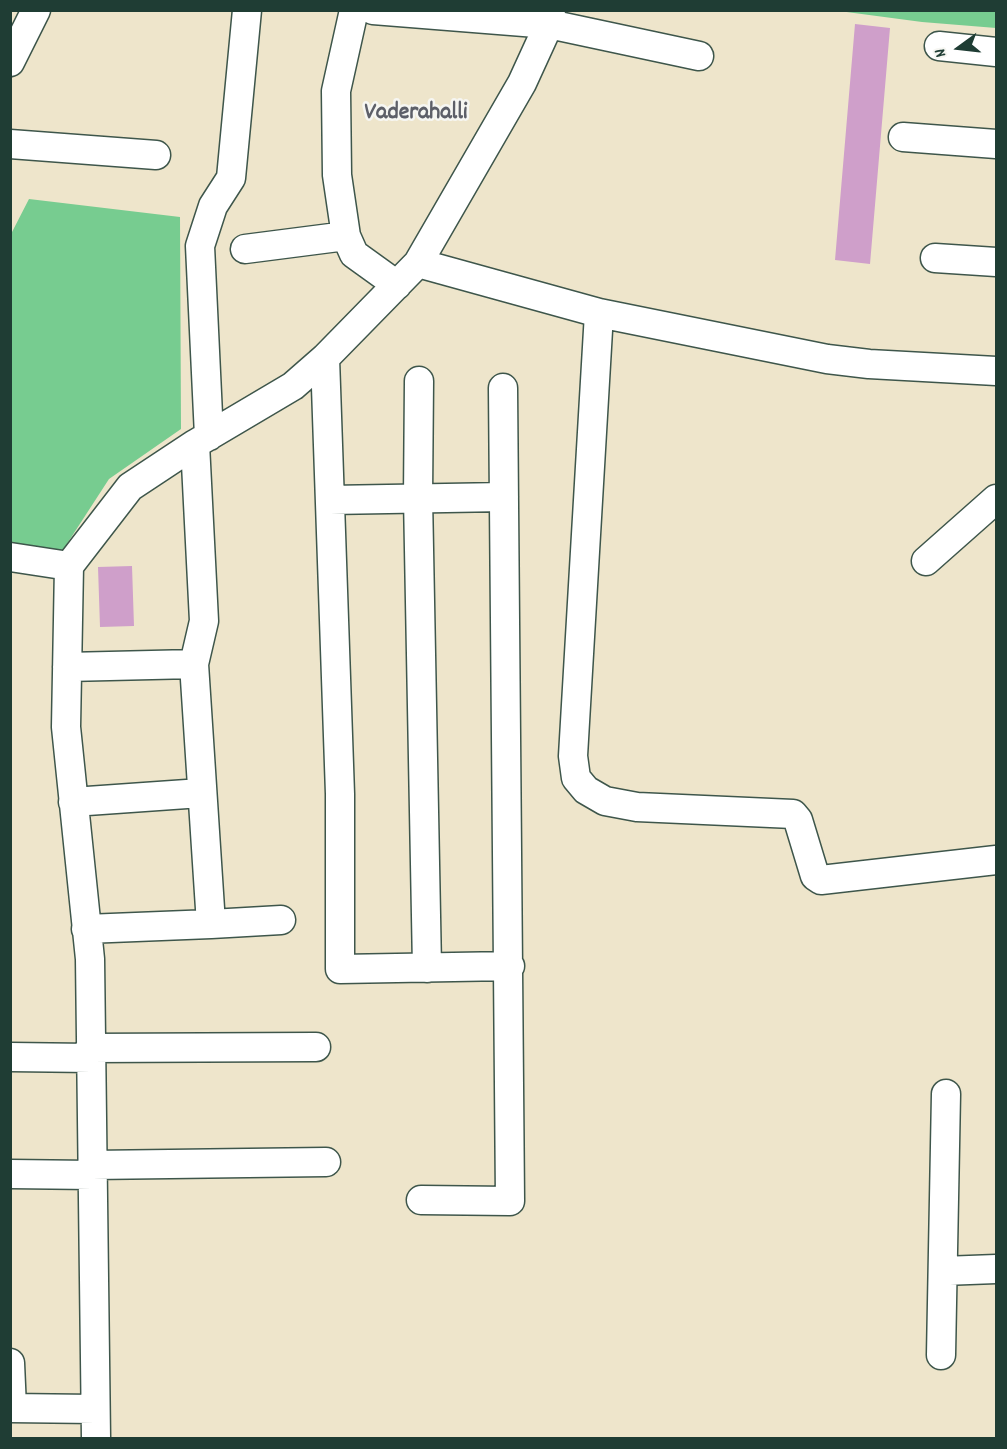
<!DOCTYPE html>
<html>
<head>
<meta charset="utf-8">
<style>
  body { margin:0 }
  #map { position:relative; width:1007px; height:1449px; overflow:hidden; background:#eee5cb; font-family:Dekko,sans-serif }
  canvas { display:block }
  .frame { position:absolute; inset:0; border:12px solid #1f3d34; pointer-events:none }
  .north { position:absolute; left:929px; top:18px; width:60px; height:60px; -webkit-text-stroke:4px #f6f6f2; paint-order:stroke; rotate:255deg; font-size:16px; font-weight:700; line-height:24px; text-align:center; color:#1f3d34 }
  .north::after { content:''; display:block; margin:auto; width:21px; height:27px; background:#1f3d34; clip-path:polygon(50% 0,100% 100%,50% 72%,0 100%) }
</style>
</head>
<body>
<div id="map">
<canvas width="1007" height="1449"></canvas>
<div class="frame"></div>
<div class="north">N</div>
</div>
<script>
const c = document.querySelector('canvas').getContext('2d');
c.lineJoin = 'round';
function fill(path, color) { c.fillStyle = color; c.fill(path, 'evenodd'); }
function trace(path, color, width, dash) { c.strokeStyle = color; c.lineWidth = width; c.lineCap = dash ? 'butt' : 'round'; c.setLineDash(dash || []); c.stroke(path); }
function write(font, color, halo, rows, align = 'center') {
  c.font = font + ' Dekko,sans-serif'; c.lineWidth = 5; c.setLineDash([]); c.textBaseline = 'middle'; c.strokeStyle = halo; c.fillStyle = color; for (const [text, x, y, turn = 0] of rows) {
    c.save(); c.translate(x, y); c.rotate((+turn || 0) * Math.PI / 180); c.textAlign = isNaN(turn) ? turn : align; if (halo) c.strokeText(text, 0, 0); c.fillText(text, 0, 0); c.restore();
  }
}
const green = new Path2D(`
  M839,11h157v17l-74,-6z
  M29,199l151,18 1,212 -72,50 -48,74 -50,-6v-313z`);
const building = new Path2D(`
  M855,24l35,4 -20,236 -35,-4z
  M132,566l2,60 -34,1 -2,-60z`);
const minor = new Path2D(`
  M354,10l-18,81 1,84 9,61 8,18 43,31
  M373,10l176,14 150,32
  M939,46l57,6
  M10,62l26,-52
  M903,137l93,7
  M10,144l146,11
  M245,249l101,-13
  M935,258l61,4
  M418,263l181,50 228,46 42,5 127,7
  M599,313l-26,443 3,22 10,12 19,11 32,6 156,7 5,6 17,56 6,4 175,-20
  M325,358l15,436v175l170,-3
  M419,381l-1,116 9,471
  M209,436l-9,-190 13,-40 18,-28 16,-168
  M195,444l9,177 -10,43 17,260 70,-4
  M330,500l174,-3
  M10,557l59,9 61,-79 65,-43 98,-58 32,-28 93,-95 104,-180 27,-59 2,-14
  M926,561l70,-62
  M69,566l-3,161 24,232 6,479
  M67,667l127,-3
  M73,802l128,-9
  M86,929l125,-5
  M90,1048l226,-1
  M10,1057l81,1
  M92,1165l234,-3
  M10,1174l82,1
  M421,1200l89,1 -7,-813
  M943,1271l53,-2
  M941,1355l5,-261
  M10,1363l2,45
  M10,1408l85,1`);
const neighbourhoodNames = [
  ["Vaderahalli",416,115]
];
fill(green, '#77cc90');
fill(building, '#cf9fca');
trace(minor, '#3e564b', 31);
trace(minor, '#fff', 28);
write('bold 24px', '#5d5f68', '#f6f6f2', neighbourhoodNames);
</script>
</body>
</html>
